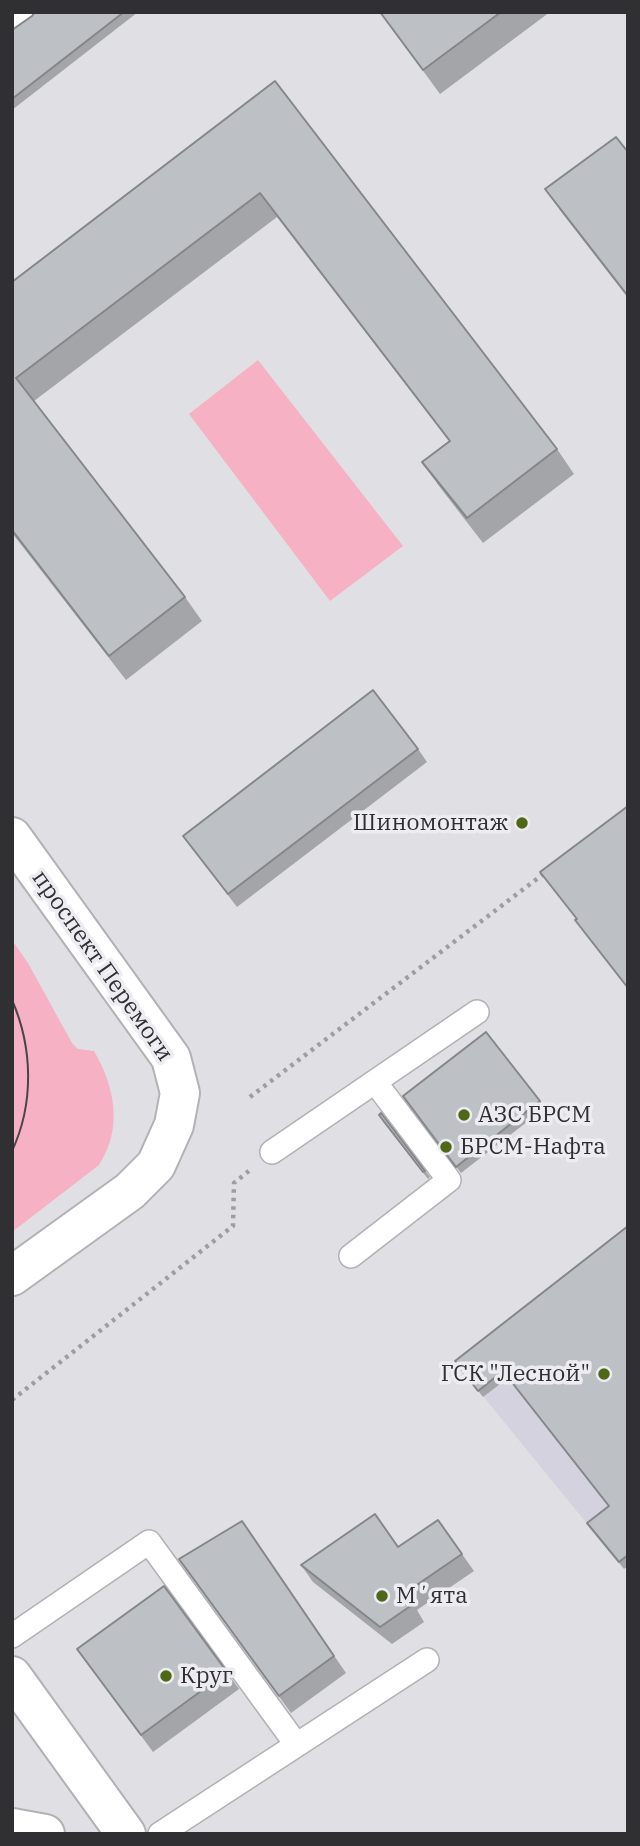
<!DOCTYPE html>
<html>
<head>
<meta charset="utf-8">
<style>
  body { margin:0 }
  #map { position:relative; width:640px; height:1846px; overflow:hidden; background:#e0dfe4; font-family:"IBM Plex Serif",serif }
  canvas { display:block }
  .frame { position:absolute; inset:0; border:14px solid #302f31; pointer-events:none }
</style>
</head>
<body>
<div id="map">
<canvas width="640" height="1846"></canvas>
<div class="frame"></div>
</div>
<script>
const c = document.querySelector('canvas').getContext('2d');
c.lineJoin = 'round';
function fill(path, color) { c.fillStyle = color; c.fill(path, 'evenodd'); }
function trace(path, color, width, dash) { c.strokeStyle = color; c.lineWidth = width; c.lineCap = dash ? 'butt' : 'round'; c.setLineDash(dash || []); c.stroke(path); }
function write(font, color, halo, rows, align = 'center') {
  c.font = font + ' "IBM Plex Serif",serif'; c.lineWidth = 7; c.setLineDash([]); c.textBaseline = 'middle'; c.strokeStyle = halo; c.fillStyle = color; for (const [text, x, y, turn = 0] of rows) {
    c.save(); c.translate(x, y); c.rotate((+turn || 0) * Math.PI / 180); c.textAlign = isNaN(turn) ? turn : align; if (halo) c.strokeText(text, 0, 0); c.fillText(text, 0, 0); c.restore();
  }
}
const built = new Path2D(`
  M628,1236l-4,333 -164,-201z`);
const green = new Path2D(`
  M258,360l145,186 -73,55 -141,-187z
  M12,940l16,23 44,80 6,6 16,2c21,36 29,77 5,114l-87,67z`);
const path = new Path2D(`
  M250,1097l296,-225
  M12,1400l221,-174 1,-43 16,-13`);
const lane = new Path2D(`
  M12,25l16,-13
  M272,1152l205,-140
  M351,1256l98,-76 -74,-98
  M12,1636l137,-94 147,202
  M160,1834l267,-174`);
const street = new Path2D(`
  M12,1676l114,158
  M12,1828l33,6`);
const secondary = new Path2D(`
  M12,837l159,221 9,35 -6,32 -18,40 -26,26 -118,85`);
const tram = new Path2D(`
  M12,1000c21,48 22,104 0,151`);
const wall = new Path2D(`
  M35,12h103l-126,98v-80l20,-14z
  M380,12h170l-110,82z
  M275,81l282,368 17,25 -91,69 -44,-57 -17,-24 27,-21 -172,-224 -243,184 151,196 17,24 -76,59 -114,-147v-251z
  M628,152v146l-66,-85 -17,-24z
  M418,749l9,13 -190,145 -54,-71z
  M403,1096l137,5 5,7 -84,65z
  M381,1113l49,64 -2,2 -45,-57z
  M628,1226v340l-4,3 -37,-46 21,-17 -100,-128 -25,19 -28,-36z
  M438,1520l36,51 -57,39 7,12 -32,22 -79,-62 -12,-17 97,-18z
  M242,1521l104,152 -55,40 -112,-154z
  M164,1586l75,103 -86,63 -76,-103z`);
const building = new Path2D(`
  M35,12h89l-112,87v-69l20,-14z
  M380,12h121l-78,58z
  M275,81l282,368 -90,69 -45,-56 28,-21 -190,-248 -244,185 169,219 -76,59 -97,-126v-248z
  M616,137l12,15v144l-83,-107z
  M373,690l45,59 -190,145 -45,-58z
  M628,806v182l-53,-68 2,-1 -37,-47z
  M486,1032l54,69 -84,66 -53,-71z
  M381,1113l44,58 -2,1 -44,-57z
  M628,1226v329l-9,7 -32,-39 22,-17 -106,-135 -25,20 -23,-30z
  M375,1514l23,33 40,-27 24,34 -57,39 7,12 -32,22 -79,-62z
  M242,1521l92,135 -55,40 -100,-137z
  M164,1586l63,86 -86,63 -64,-86z`);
const markers = [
  [522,823,7,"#4f6818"],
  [464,1115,7,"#4f6818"],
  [446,1147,7,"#4f6818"],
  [604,1374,7,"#4f6818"],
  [382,1596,7,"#4f6818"],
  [166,1676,7,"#4f6818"]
];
const poiNames = [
  ["Шиномонтаж",508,823,"right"],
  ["АЗС БРСМ",478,1115],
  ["БРСМ-Hафта",460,1147],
  ["ГСК \"Лесной\"",590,1374,"right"],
  ["Мʼята",396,1596],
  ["Круг",180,1676]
];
const streetNames = [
  ["проспект Перемоги",102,966,55]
];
fill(built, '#d5d2df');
fill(green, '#f7b1c4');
trace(lane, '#b2b1b6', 26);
trace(street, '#b2b1b6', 42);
trace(secondary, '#b2b1b6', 42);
trace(path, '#9e9da1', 4.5, [3.5, 5]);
trace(lane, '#fff', 23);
trace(street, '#fff', 38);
trace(secondary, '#fff', 38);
trace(tram, '#474648', 2);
fill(wall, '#a3a5a9');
fill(building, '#bdc0c5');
trace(building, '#84868a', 2);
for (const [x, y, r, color] of markers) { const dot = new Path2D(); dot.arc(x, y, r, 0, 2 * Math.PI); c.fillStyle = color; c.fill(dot); trace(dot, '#edecf2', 2.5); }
write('23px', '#302f31', '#edecf2', poiNames, 'left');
write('23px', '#302f31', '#edecf2', streetNames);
</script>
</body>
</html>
